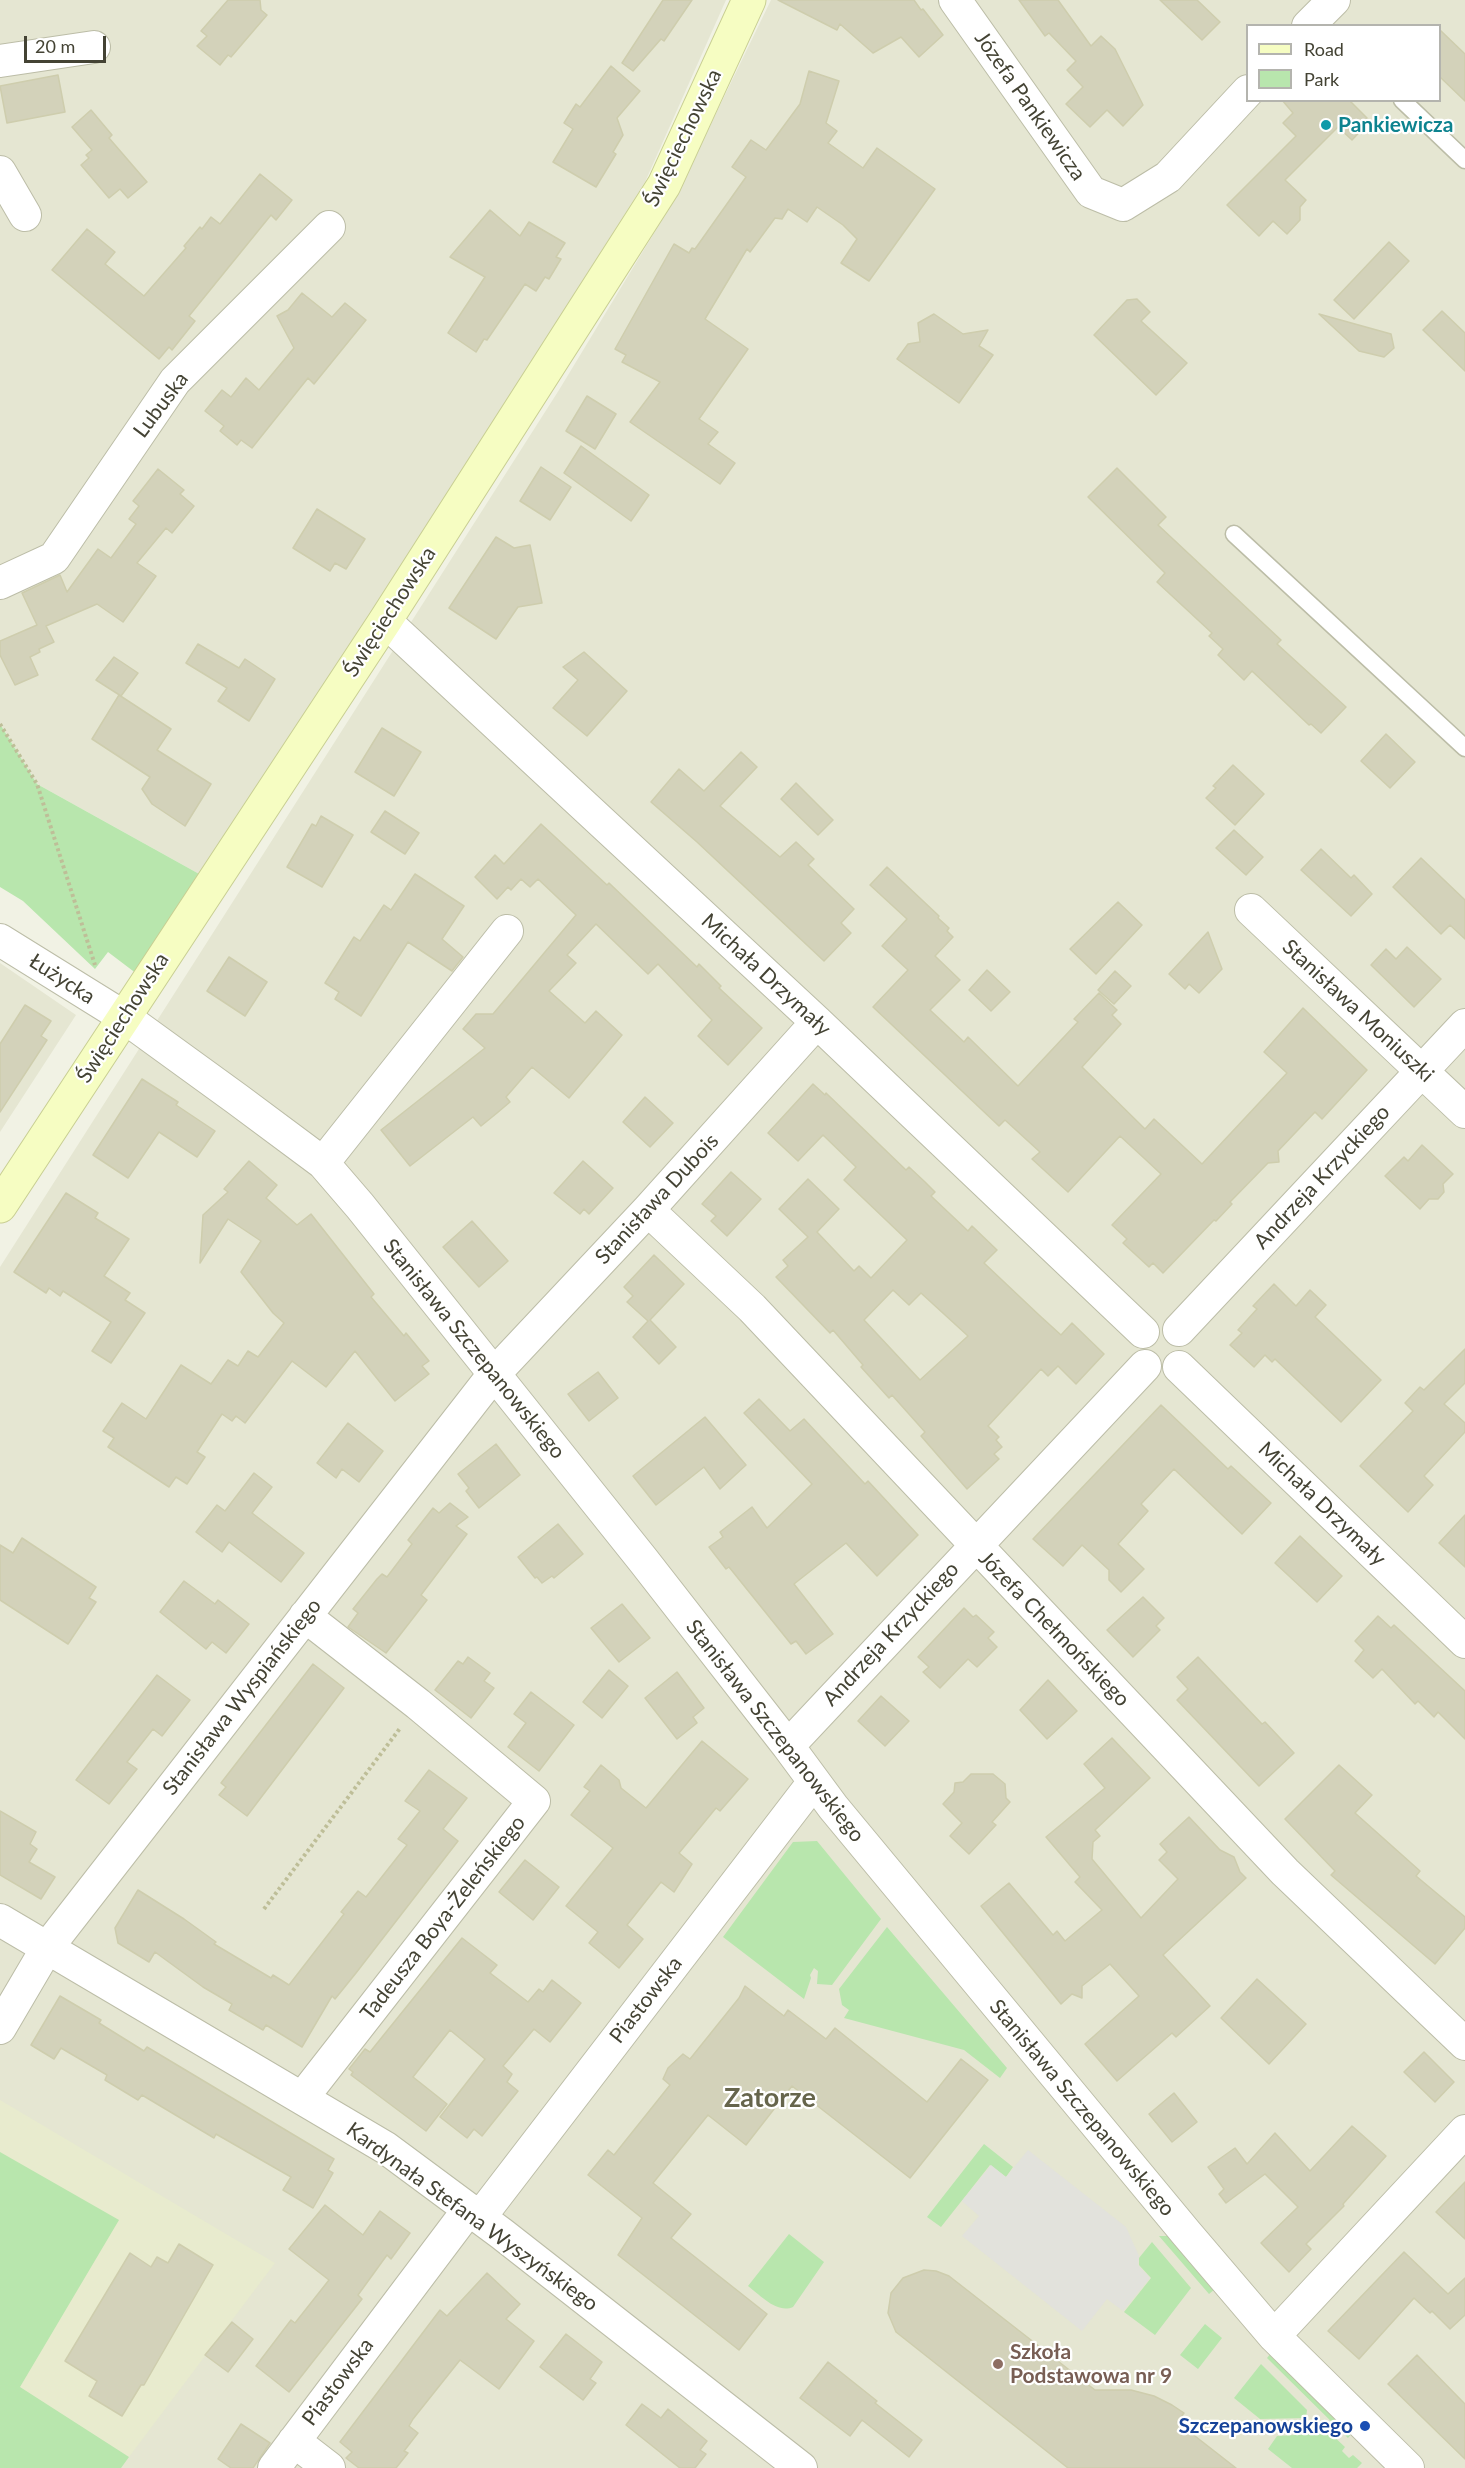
<!DOCTYPE html>
<html>
<head>
<meta charset="utf-8">
<style>
  body { margin:0 }
  #map { position:relative; width:1465px; height:2468px; overflow:hidden; background:#f1f2e4; font-family:Lato,sans-serif }
  canvas { display:block }
  .legend { position:absolute; left:1246px; top:24px; width:195px; height:78px; box-sizing:border-box; background:#fff; border:2px solid #b4b4ae; margin:0; padding:8px 10px; list-style:none; font-size:18px; color:#444334 }
  .legend li { display:flex; align-items:center; gap:12px; height:30px }
  .legend b { width:30px; border:2px solid #b4b4ae }
  .scale { position:absolute; left:24px; top:36px; width:82px; height:27px; box-sizing:border-box; border:3px solid #444334; border-top:0; padding-left:8px; font-size:18px; line-height:21px; white-space:nowrap; color:#444334; -webkit-text-stroke:4px #fff; paint-order:stroke }
</style>
</head>
<body>
<div id="map">
<canvas width="1465" height="2468"></canvas>
<ul class="legend">
<li><b style="height:8px;background:#f6fdc2"></b>Road</li>
<li><b style="height:16px;background:#b8e6ad"></b>Park</li>
</ul>
<div class="scale">20 m</div>
</div>
<script>
const c = document.querySelector('canvas').getContext('2d');
c.lineJoin = 'round';
function fill(path, color) { c.fillStyle = color; c.fill(path, 'evenodd'); }
function trace(path, color, width, dash) { c.strokeStyle = color; c.lineWidth = width; c.lineCap = dash ? 'butt' : 'round'; c.setLineDash(dash || []); c.stroke(path); }
function write(font, color, halo, rows, align = 'center') {
  c.font = font + ' Lato,sans-serif'; c.lineWidth = 4.5; c.setLineDash([]); c.textBaseline = 'middle'; c.strokeStyle = halo; c.fillStyle = color; for (const [text, x, y, turn = 0] of rows) {
    c.save(); c.translate(x, y); c.rotate((+turn || 0) * Math.PI / 180); c.textAlign = isNaN(turn) ? turn : align; if (halo) c.strokeText(text, 0, 0); c.fillText(text, 0, 0); c.restore();
  }
}
const residential = new Path2D(`
  M0,0h726l-81,182 -267,422 -177,271 -164,-91 -37,-60z
  M771,0h694v2468h-1465v-1201l559,-877 115,-190zM1248,26h192v74h-192z
  M0,963l76,52 -76,117z`);
const education = new Path2D(`
  M0,2100l275,163 -146,194 -129,-81z`);
const green = new Path2D(`
  M0,724l37,60 164,91 -64,99 -29,-22 -13,17 -72,-68 -23,-14z
  M817,1841l64,78 -49,66 -15,-1 1,-13 -4,-3 -4,7 1,3 -7,21 -81,-62 70,-95z
  M887,1927l120,141 -7,10 -36,-28 -120,-32 5,-8 -7,-5 -3,-16z
  M984,2144l29,23 -7,10 -16,-12 -49,62 -14,-10z
  M0,2152l119,68 -99,167 109,70 -8,11h-121z
  M789,2234l35,28 -31,45c-16,7 -33,-12 -45,-21z
  M1159,2236h11l45,53 -6,5z
  M1152,2242l39,46 -36,47 -31,-23 27,-34 -12,-13v-7z
  M1205,2324l17,14 -24,31 -18,-14z
  M1271,2353l81,80 -4,5 -81,-80z
  M1261,2364l46,46 -1,8 -46,1 -26,-21z
  M1330,2433l15,14 -3,4 7,7 4,-3 9,8 -5,5h-65l-24,-19 9,-13z`);
const parking = new Path2D(`
  M1028,2150l98,77 13,29 -1,9 12,13 -27,33 -16,-12 -25,32 -120,-95 17,-20 -17,-15 29,-36 15,12z`);
const building = new Path2D(`
  M228,0h32l1,10 6,5 -36,42 -3,-2 -8,10 -23,-19 10,-10 -6,-5z
  M663,0h29l-28,41 -3,-2 -28,32 -11,-8z
  M778,0h136l7,10 2,-1 20,26 -24,22 -18,-20 -28,16 -33,-29 -3,6z
  M1019,0h39l33,46 10,-10 14,13 28,56 -20,21 -16,-16 -17,17 -24,-23 17,-17 -16,-17 9,-9 -27,-28 -4,3z
  M1160,0h37l23,22 -18,18z
  M1440,30l25,24v47l-25,-24z
  M611,66l29,25 -23,27 6,17 -10,17 3,2 -20,33 -43,-25 20,-33 -9,-6 12,-19 4,3z
  M809,71l30,10 -13,42 11,8 -9,12 35,25 14,-20 58,41 -66,92 -28,-18 16,-24 -14,-14 -26,-18 -10,15 -19,-13 -6,10 -7,-1 -25,34 -3,-3 -42,70 43,30 -49,70 19,13 -10,12 27,19 -15,21 -90,-62 30,-40 -38,-20 4,-7 -11,-6 59,-105 15,9 3,-5 3,1 51,-72 -14,-10 19,-27 15,10 34,-46z
  M58,75l7,37 -58,11 -7,-37z
  M1282,100h67l21,21 -18,19 -14,-13 -53,53 21,20 -6,7v13l-13,14 -14,-13 -14,15 -32,-31 69,-69 -13,-13 10,-10z
  M91,110l21,25 -3,3 38,44 -19,16 -8,-9 -11,9 -28,-33 8,-7 -3,-3 6,-5 -20,-23z
  M260,174l32,26 -16,20 -5,-5 -82,101 6,5 -23,29 -3,-3 -10,12 -107,-89 35,-41 28,23 -10,12 39,32 42,-48 -2,-2 16,-19 2,2 9,-12 9,7z
  M490,210l30,26 9,-14 36,21 -9,14 5,2 -12,20 -4,-2 -9,14 -11,-7 -38,56 -3,-1 -8,13 -28,-19 37,-56 -35,-20z
  M1389,242l20,19 -55,58 -20,-19z
  M302,293l30,24 13,-14 21,17 -52,64 -6,-6 -56,70 -11,-8 -4,5 -17,-14 4,-5 -19,-15 17,-21 9,7 15,-19 13,12 35,-42 -17,-32 11,-6z
  M1137,299l13,13 -9,9 46,42 -31,32 -62,-60 33,-35z
  M1442,311l23,22v38l-42,-41z
  M934,314l29,20 25,-4 -9,16 14,9 -34,48 -62,-44 11,-15 12,-2 -2,-19z
  M1319,314l72,20 3,14 -10,9 -25,-6z
  M587,396l29,18 -21,35 -29,-18z
  M581,446l68,49 -18,26 -67,-48z
  M541,467l30,20 -21,33 -30,-19z
  M1117,468l49,49 -8,8 123,115 -4,4 69,63 -25,26 -10,-9 -2,1 -57,-54 -8,9 -26,-25 5,-6 -14,-13 3,-3 -55,-51 8,-9 -77,-76z
  M158,469l26,21 -4,4 14,12 -22,27 -6,-5 -29,35 19,13 -33,46 -26,-18 -51,22 8,16 -15,7 1,3 -10,5 8,18 -23,10 -15,-30v-14l37,-16 -15,-32 38,-18 7,17 31,-43 13,9 25,-34 -7,-5 10,-13 -6,-5z
  M317,509l48,30 -19,30 -11,-6 -5,8 -37,-23z
  M496,537l18,11 16,-3 12,58 -24,4 -22,32 -47,-31z
  M198,644l41,24 6,-9 30,20 -26,42 -31,-20 9,-13 -41,-25z
  M584,652l43,39 -40,45 -34,-28 25,-28 -15,-13z
  M114,657l24,16 -17,23 -25,-16z
  M119,695l52,34 -14,21 54,34 -26,42 -33,-22 -10,-15 8,-12 -58,-38z
  M382,728l39,24 -27,44 -39,-24z
  M1386,734l29,28 -25,26 -29,-27z
  M741,752l16,15 -37,39 60,51 16,-15 18,17 -6,6 46,44 -13,14 10,10 -27,28 -127,-119 -46,-40 28,-33 25,22z
  M1233,765l31,29 -29,31 -29,-27 10,-10 -3,-2z
  M796,783l37,37 -15,15 -37,-36z
  M385,811l34,22 -14,21 -34,-22z
  M321,816l32,19 -31,52 -35,-20 25,-43 4,2z
  M541,824l66,61 2,-2 88,84 2,-3 22,22 -2,2 43,40 -34,37 -30,-29 14,-16 -54,-56 -10,10 -52,-50 -29,31 9,8 -27,28 36,32 11,-12 26,24 -53,63 -37,-31 -26,30 4,5 -13,11 -16,13 -8,-9 -63,49 -29,-36 104,-82 -22,-19 13,-15h17l83,-99 -38,-36 -8,8 -9,-8 -10,11 -3,-3 -11,12 -22,-22 20,-22 9,9z
  M1234,830l29,27 -17,18 -30,-27z
  M1321,849l30,29 3,-3 18,19 -21,22 -50,-46z
  M1421,858l44,42v39l-15,-14 -9,9 -48,-47z
  M887,867l52,49 -1,2 11,10 -2,3 6,6 -18,19 25,24 -30,30 34,32 4,-5 50,49 60,-64 -4,-3 25,-26 18,17 -5,5 9,9 -39,43 63,62 9,-10 48,45 85,-91 -23,-21 39,-44 64,62 -45,49 -7,-7 -37,39 1,11 -11,1 -38,39 2,2 -16,17 -2,-1 -51,53 -10,-10 -4,4 -26,-24 4,-4 -15,-14 49,-51 -16,-15 -25,-23 -52,56 -36,-33 8,-7 -35,-32 -6,6 -126,-119 35,-37 -26,-24 25,-27 -37,-34z
  M415,874l49,32 -22,33 21,18 -11,14 -44,-29 -47,74 -26,-17 4,-7 -14,-9 29,-46 6,4 24,-36 7,5z
  M1118,902l24,23 -46,49 -26,-25z
  M1208,932l14,37 -23,24 -10,-9 -4,5 -16,-15z
  M1407,947l34,32 -27,28 -43,-42 15,-16 10,10z
  M229,957l38,25 -22,34 -38,-25z
  M987,970l23,22 -19,19 -22,-21z
  M1115,971l16,15 -17,18 -16,-14z
  M25,1005l26,16 -10,15 6,4 -47,72v-68z
  M142,1079l36,23 -2,3 39,26 -18,26 -38,-25 -31,46 -35,-23z
  M813,1084l12,11 1,-2 80,77 3,-3 16,15 10,10 -4,4 37,35 4,-5 25,24 -13,13 55,52 22,20 11,-12 32,31 -28,30 -18,-18 -10,10 -7,-7 -53,57 11,11 -3,3 6,7 -8,7 5,5 -32,30 -46,-53 4,-4 -33,-37 -3,3 -28,-31 2,-2 -30,-35 -3,3 -54,-56 12,-11 -5,-6 25,-23 -29,-28 29,-30 31,30 -22,23 37,39 5,-5 12,12 36,-38 -63,-60 12,-13 -33,-32 -25,26 -30,-28zM893,1290l16,15 12,-12 47,43 -48,44 -56,-60z
  M645,1097l28,26 -23,24 -27,-25z
  M1422,1145l31,29 -10,10 1,8 -6,7h-9l-9,10 -35,-33 19,-19 4,4z
  M249,1161l28,24 -11,13 31,27 14,-11 63,80 -3,3 33,39 2,-3 23,28 -7,5 7,8 -34,27 -40,-50 -29,36 -34,-26 -47,62 -9,-7 -4,5 -10,-7 -25,38 8,5 -18,27 -11,-7 -7,10 -61,-40 6,-9 -11,-7 19,-28 24,16 35,-54 30,19 17,-24 10,6 10,-15 10,6 26,-34 -11,-10 -32,-41 20,-31 -33,-22 -28,44 3,-48 25,-23 -4,-3z
  M583,1161l30,27 -24,26 -5,-5 -4,5 -26,-21z
  M731,1172l30,27 -34,37 -16,-15 5,-5 -14,-12z
  M66,1193l32,20 -3,5 34,21 -25,37 26,17 -5,7 20,13 -34,50 -19,-12 19,-29 -48,-31 -3,5 -11,-8 -3,5 -32,-21z
  M472,1221l36,40 -29,26 -36,-40z
  M654,1255l30,29 -34,36 26,27 -17,17 -26,-27 15,-16 -21,-19 6,-6 -9,-9z
  M1274,1284l22,22 14,-16 16,15 -11,12 66,63 -40,42 -66,-63 -3,3 -7,-7 -11,12 -24,-22 12,-12 -4,-3 19,-21 -4,-3z
  M1465,1349v34l-21,21 21,19v9l-41,44 9,9 -25,27 -48,-46 53,-55 -8,-8 15,-16 4,3z
  M598,1372l20,26 -29,23 -21,-27z
  M759,1399l31,32 14,-12 61,65 3,-3 50,54 -41,41 -31,-33 -52,41 39,50 -27,20 -10,-13 -5,3 -62,-77 -3,2 -17,-22 14,-10 -3,-5 32,-25 15,21 45,-44 -68,-71z
  M1161,1405l67,64 3,-3 40,37 -29,31 -68,-65 -33,35 7,7 -30,33 26,25 -23,23 -12,-12v-10l-27,-25 -19,21 -30,-27z
  M705,1417l41,48 -26,24 -16,-22 -48,38 -23,-29z
  M348,1423l35,28 -24,31 -17,-13 -6,9 -19,-15z
  M496,1444l24,31 -41,33 -13,-17 3,-3 -11,-14z
  M254,1473l18,14 -20,26 52,40 -23,29 -52,-40 -7,10 -26,-20 21,-27 8,6z
  M450,1503l18,14 -12,9 11,8 -46,61 6,5 -41,53 -38,-26 10,-14 -5,-4 24,-30 5,-5 5,3 25,-33 -4,-4 25,-32 6,5z
  M1465,1515v52l-26,-24z
  M558,1524l25,30 -29,24 -2,-2 -10,7 -5,-6 -2,1 -17,-21z
  M1300,1536l42,40 -25,26 -42,-39z
  M22,1538l74,49 -7,11 7,4 -28,42 -68,-44v-55l13,8z
  M184,1581l31,23 3,-4 31,24 -23,29 -14,-11 -6,7 -46,-37z
  M1143,1597l21,21 -8,8 4,4 -27,27 -26,-27z
  M622,1604l28,34 -31,24 -28,-34z
  M964,1608l9,9 3,-2 18,17 -6,6 9,9 -20,20 -9,-8 -28,29 -17,-16 6,-5 -11,-10z
  M1378,1616l13,12 3,-3 71,66v48l-27,-27 -4,5 -16,-16 -3,3 -33,-35 -9,9 -18,-17 9,-11 -9,-9z
  M468,1657l22,16 -6,8 10,7 -23,30 -36,-28 23,-29 5,3z
  M1198,1657l64,67 3,-2 29,31 -35,33 -82,-86 11,-11 -11,-12z
  M313,1664l31,24 -97,128 -28,-21 7,-8 -5,-4z
  M609,1670l19,16 -26,32 -19,-16z
  M677,1672l27,36 -11,9 4,6 -20,16 -32,-41z
  M157,1675l33,25 -28,36 -9,-7 -26,33 10,7 -28,35 -33,-24z
  M1048,1680l29,31 -30,28 -27,-29z
  M531,1692l43,33 -35,46 -31,-24 18,-24 -12,-9z
  M881,1696l28,25 -24,25 -27,-25z
  M1112,1738l38,40 -55,52 5,6 -7,6 -1,17 49,59 37,-39 -19,-19 8,-8 -7,-8 29,-27 31,33 14,7 6,15 6,6 -83,77 47,51 -34,31 -4,-4 -55,48 -32,-37 54,-48 -29,-32 -28,22v12l-10,-4 -11,10 -80,-98 28,-23 44,52 4,-4 8,10 37,-31 -27,-28 5,-5 -34,-40 59,-49 -21,-24z
  M702,1741l46,38 -28,32 -4,-3 -37,45 13,11 -18,28 -13,-10 -34,43 16,14 -24,29 -30,-25 9,-11 -32,-26 47,-58 -42,-33 19,-24 -6,-4 17,-22 18,15 2,8 25,20z
  M1339,1765l33,30 -17,18 65,58 -4,5 49,41v11l-30,36 -104,-89 4,-4 -50,-52z
  M429,1770l38,28 -24,31 15,12 -102,132 -21,26 -3,-3 -30,51 -36,-22 -3,5 -34,-20 3,-6 -29,-17 -48,-35 -6,10 -31,-19 -3,-15 23,-38 46,29 32,23 -2,2 57,34 2,-3 16,10 55,-71 -3,-2 17,-21 8,6 41,-52 -9,-6 22,-28 -15,-10z
  M971,1774h22l12,10 1,14 4,4 -18,20 4,3 -27,29 -19,-18 12,-13 -19,-19 11,-12 1,-9 8,-1z
  M0,1811l36,21 -6,12 7,5 -8,13 26,15 -14,22 -41,-24z
  M525,1860l34,27 -26,33 -34,-28z
  M462,1938l35,27 -7,8 38,29 11,-13 4,3 9,-12 29,23 -31,39 -16,-13 -31,37 9,8 -5,8 11,9 -36,45 -8,-7 -7,9 -27,-21 45,-58 -35,-29 -37,47 34,27 -21,27 -75,-56 2,-3 -4,-3 16,-20 5,3z
  M1257,1979l49,45 -37,40 -48,-46z
  M745,1986l39,30 4,-6 38,29 9,-11 92,74 34,-43 27,21 -78,98 -118,-92 -46,59 -38,-30 -55,68 38,31 -20,24 96,76 -28,36 -121,-95 24,-37 -54,-43 20,-25 6,5 56,-70 -7,-6 5,-11 15,-14 7,5 49,-61z
  M60,1996l41,24 -2,3 45,28 3,-4 187,112 -6,11 5,3 -20,35 -30,-18 8,-13 -75,-43 -2,4 -72,-43 -4,5 -33,-20 2,-5 -46,-27 -7,11 -23,-14z
  M1424,2052l30,30 -19,20 -31,-30z
  M1174,2093l23,29 -25,20 -23,-28z
  M1352,2126l34,30 -43,48 1,2 -38,38 5,5 -22,23 -28,-29 37,-36 -33,-33 -39,29 -7,-9 5,-5 -16,-22 27,-19 12,16 28,-31 35,38z
  M1465,2182v57l-29,-27z
  M325,2205l38,30 17,-24 30,22 -19,26 -4,-4 -29,40 4,4 -73,93 -33,-26 35,-46 4,3 34,-43 -40,-31z
  M179,2244l34,21 -69,120h-3l-19,31 -33,-20 8,-15 -32,-20 65,-108 21,14 6,-10 11,6z
  M1404,2252l44,42 17,-16v37l-15,14 -18,-18 -2,2 -16,-15 -55,61 -31,-28z
  M924,2270l12,1 13,5 146,114h36l23,6 18,9 12,8 -7,9 59,46h-168l-172,-136 -8,-19 3,-20 12,-15z
  M487,2273l33,31 -14,15 28,22 -35,48 -39,-29 -47,59 -4,7 9,7 -14,18 4,2 -12,15h-37l-13,-10 6,-6 -12,-10 100,-132 7,6z
  M232,2322l21,17 -25,33 -23,-17z
  M566,2334l36,28 -12,17 6,4 -13,17 -43,-33z
  M1417,2355l48,49v55l-77,-75z
  M828,2362l49,39 -2,2 47,37 -13,17 -47,-37 -12,16 -50,-38z
  M642,2404l19,14 7,-9 39,32 -7,9 6,4 -11,14h-15l-54,-43z
  M241,2424l29,19 -17,25h-22l-13,-9z`);
const path = new Path2D(`
  M0,724l37,60 58,181
  M264,1909l137,-182`);
const lane = new Path2D(`
  M1402,100l63,60
  M1234,534l231,214`);
const street = new Path2D(`
  M955,0l136,192 32,13 45,-28 80,-86
  M1308,26l26,-26
  M0,61l94,-14
  M0,172l25,43
  M0,583l54,-25 121,-177 154,-154
  M385,621l432,401 326,310
  M1251,910l214,202
  M0,940l124,77 113,82 86,64 37,43 283,354 145,186 45,61 354,427 87,102 134,132
  M323,1163l184,-232
  M648,1210l104,98 533,564 180,172
  M1179,1330l286,-305
  M1179,1367l286,275
  M788,1746l357,-380
  M0,1920l386,228 116,86 299,234
  M0,2028l47,-80 447,-574 154,-164 169,-188
  M303,2097l231,-296 -116,-97 -113,-88
  M480,2217l333,-434
  M1274,2336l191,-205
  M294,2441l35,27
  M274,2468l195,-259`);
const secondary = new Path2D(`
  M0,1206l385,-585 279,-436 85,-185`);
const markers = [
  [1326,125,6,"#0f9aa8"],
  [998,2364,6,"#8d6e63"],
  [1365,2426,6,"#1a4fb4"]
];
const streetNames = [
  ["Józefa Pankiewicza",1030,106,55],
  ["Święciechowska",683,138,-64],
  ["Lubuska",161,405,-53],
  ["Święciechowska",390,612,-57],
  ["Michała Drzymały",766,975,43],
  ["Łużycka",62,979,33],
  ["Stanisława Moniuszki",1358,1011,43],
  ["Święciechowska",123,1018,-57],
  ["Andrzeja Krzyckiego",1322,1177,-47],
  ["Stanisława Dubois",657,1199,-47],
  ["Stanisława Szczepanowskiego",474,1349,51],
  ["Michała Drzymały",1322,1504,44],
  ["Józefa Chełmońskiego",1054,1629,46],
  ["Andrzeja Krzyckiego",891,1634,-47],
  ["Stanisława Wyspiańskiego",242,1697,-52],
  ["Stanisława Szczepanowskiego",775,1731,52],
  ["Tadeusza Boya-Żeleńskiego",443,1918,-52],
  ["Piastowska",646,2000,-52],
  ["Stanisława Szczepanowskiego",1082,2108,50],
  ["Kardynała Stefana Wyszyńskiego",472,2217,36],
  ["Piastowska",338,2382,-53]
];
const cultureNames = [
  ["Pankiewicza",1338,125]
];
const educationNames = [
  ["Szkoła",1010,2352],
  ["Podstawowa nr 9",1010,2376]
];
const transitNames = [
  ["Szczepanowskiego",1353,2426]
];
const districtNames = [
  ["Zatorze",770,2098]
];
fill(residential, '#e5e6d2');
fill(education, '#e8ebce');
fill(green, '#b8e6ad');
fill(parking, '#e2e2dc');
fill(building, '#d3d2ba');
trace(building, '#cecdad', 1.5);
trace(lane, '#bcbda7', 19);
trace(street, '#bcbda7', 34);
trace(secondary, '#c8ce92', 35);
trace(path, '#bebe98', 4, [3, 3]);
trace(lane, '#fff', 16);
trace(street, '#fff', 32);
trace(secondary, '#f6fdc2', 33);
for (const [x, y, r, color] of markers) { const dot = new Path2D(); dot.arc(x, y, r, 0, 2 * Math.PI); c.fillStyle = color; c.fill(dot); trace(dot, '#fff', 2); }
write('21px', '#444334', '#fff', streetNames);
write('bold 21px', '#0d838f', '#fff', cultureNames, 'left');
write('bold 21px', '#785e54', '#fff', educationNames, 'left');
write('bold 21px', '#164399', '#fff', transitNames, 'right');
write('bold 27px', '#66654c', '#fff', districtNames);
</script>
</body>
</html>
